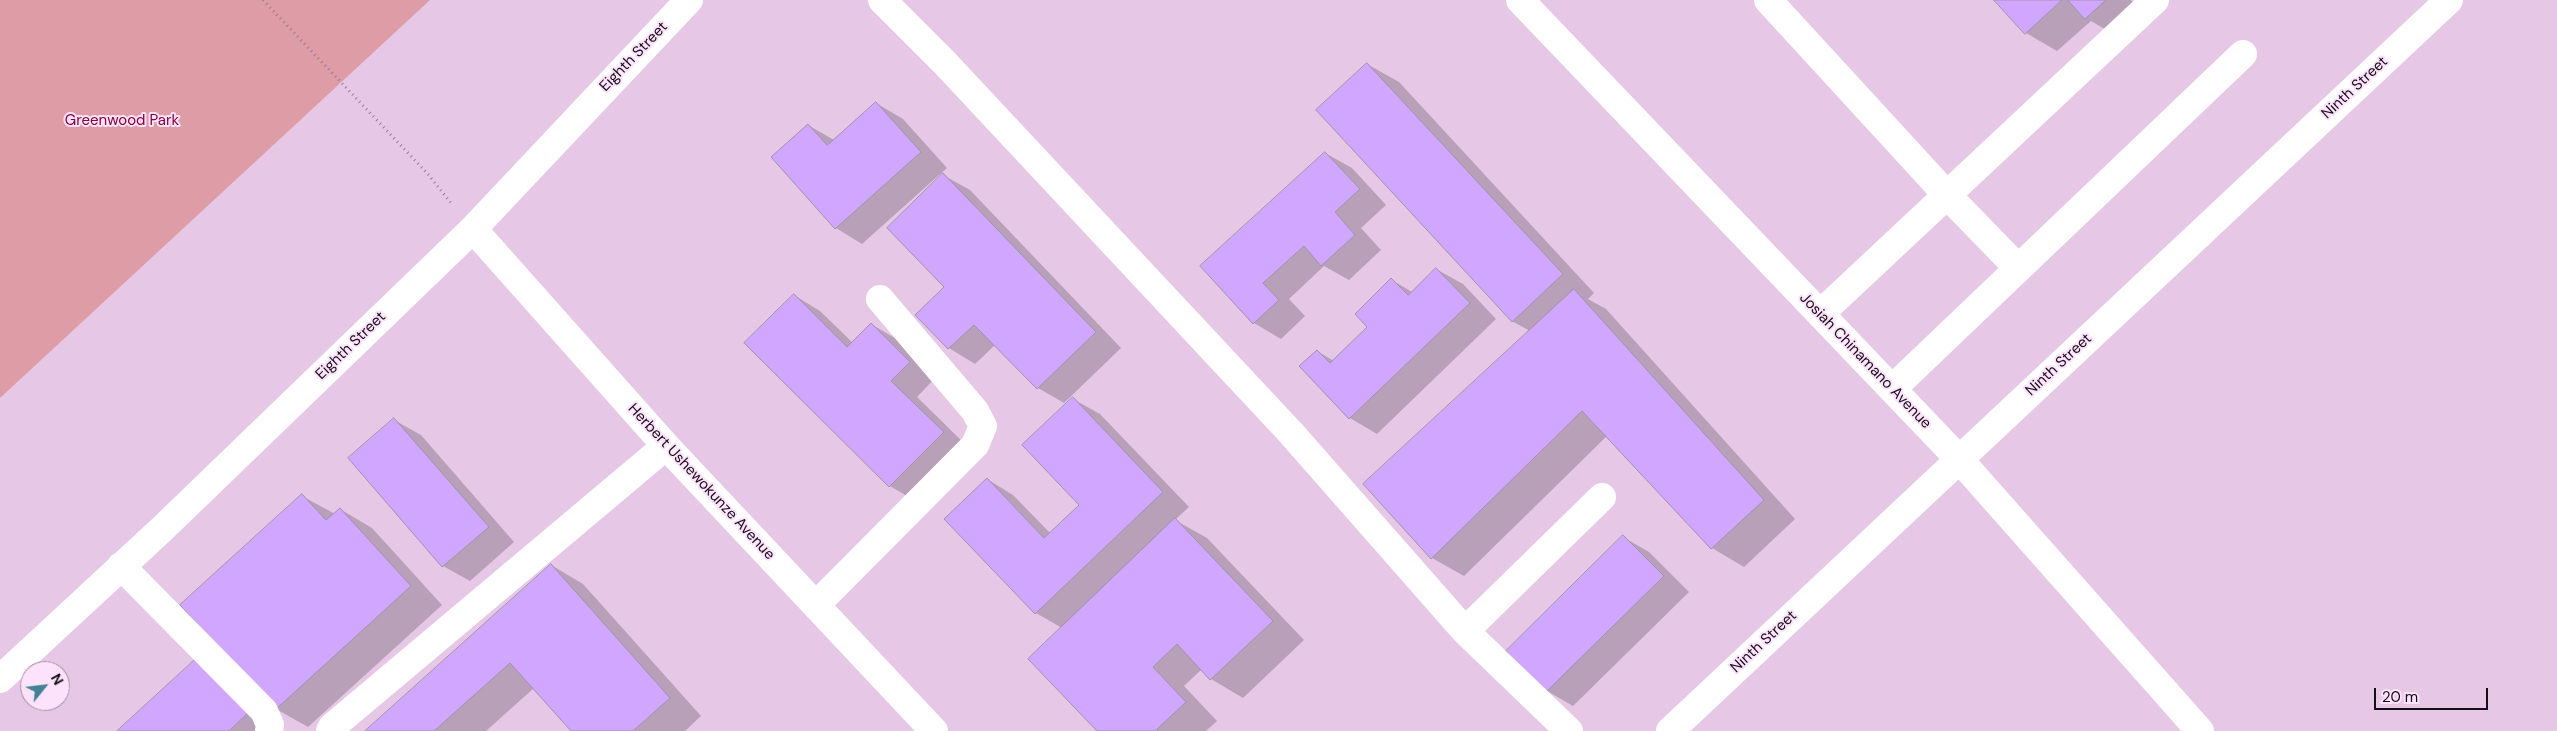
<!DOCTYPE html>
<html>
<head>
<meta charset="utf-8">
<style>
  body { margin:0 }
  #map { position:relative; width:2557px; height:731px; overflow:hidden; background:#eed6ed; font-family:"DM Sans",sans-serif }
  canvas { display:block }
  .north { position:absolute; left:20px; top:661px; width:50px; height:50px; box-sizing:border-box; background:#fce3fb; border:1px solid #a08e9f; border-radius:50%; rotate:61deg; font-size:14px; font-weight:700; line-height:20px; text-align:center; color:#160e16 }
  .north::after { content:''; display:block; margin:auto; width:18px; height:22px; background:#428196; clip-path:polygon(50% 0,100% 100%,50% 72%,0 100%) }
  .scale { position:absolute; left:2374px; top:688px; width:114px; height:22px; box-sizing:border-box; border:2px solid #160e16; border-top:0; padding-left:6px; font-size:15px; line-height:18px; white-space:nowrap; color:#160e16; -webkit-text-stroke:4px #fce3fb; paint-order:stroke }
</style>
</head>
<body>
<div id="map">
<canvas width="2557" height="731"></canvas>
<div class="north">N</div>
<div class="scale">20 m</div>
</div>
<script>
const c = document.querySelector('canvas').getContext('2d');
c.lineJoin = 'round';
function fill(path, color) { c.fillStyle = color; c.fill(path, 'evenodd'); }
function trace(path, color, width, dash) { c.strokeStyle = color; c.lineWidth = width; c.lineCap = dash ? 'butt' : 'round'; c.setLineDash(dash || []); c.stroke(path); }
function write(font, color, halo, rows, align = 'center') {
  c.font = font + ' "DM Sans",sans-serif'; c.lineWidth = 4; c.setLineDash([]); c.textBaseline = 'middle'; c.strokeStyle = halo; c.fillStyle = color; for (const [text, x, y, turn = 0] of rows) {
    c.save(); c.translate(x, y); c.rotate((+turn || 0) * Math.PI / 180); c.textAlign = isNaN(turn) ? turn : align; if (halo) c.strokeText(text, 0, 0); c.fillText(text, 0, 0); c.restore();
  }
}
const built = new Path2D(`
  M0,0h2557v731h-2557zM30,671h30v30h-30z`);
const green = new Path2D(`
  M0,0h430l-430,398z`);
const shadow = new Path2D(`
  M1995,0h136l12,14 -25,23 -27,-16 -34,30 -31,-18z
  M1367,64l32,18 195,211 -6,6 18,10 189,210 -51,48 -32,-19 -105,-112 -143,140 -32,-18 98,-227 -18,-10z
  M876,103l27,16 44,49 -85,76 -26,-16 -28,-103 26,15z
  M1325,153l27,15 34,37 -25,23 20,22 -32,30 -25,-14 -35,33 16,17 -24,23 -27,-16 -52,-57z
  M943,175l27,15 151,158 -57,55 -26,-15 -43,-43 -20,19 -26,-16 -32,-33 29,-28z
  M1436,269l27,15 33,35 -119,115 -27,-16 -49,-52 16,-15 17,10 35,-34 23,-47 20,12z
  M794,295l26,16 33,32 18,-19 27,16 38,37 -19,20 52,51 -52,54 -27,-16 -144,-143z
  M1073,399l27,15 89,93 -14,13 32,18 97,102 -61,58 -32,-19 -9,-10 -18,17 33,35 -11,10h-108l-36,-103 -26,-15 -49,-134 26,16 38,39 29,-29z
  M394,420l27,15 93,107 -44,39 -27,-15z
  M302,496l33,18 5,-5 32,19 70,77 -134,122 -32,-18z
  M1623,537l26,15 40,40 -116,114 -26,-15z
  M551,565l32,19 118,132 -16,15h-112l-39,-43 -48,43h-120z
  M231,676l50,55h-162z`);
const building = new Path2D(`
  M1994,0h68l-37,34z
  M2068,0h38l-21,19z
  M1367,63l196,211 -51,48 -196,-212z
  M876,102l45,50 -86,77 -64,-72 37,-33 19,21z
  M1325,152l35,37 -25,23 20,23 -34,31 -17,-20 -41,37 16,17 -26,24 -53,-58z
  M943,173l153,159 -59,57 -63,-64 -26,24 -33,-34 29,-28 -57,-59z
  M1436,268l34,35 -121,116 -50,-53 18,-16 13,13 37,-36 -12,-13 36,-36 17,17z
  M1574,289l190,211 -53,49 -129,-138 -151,148 -68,-75z
  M794,294l53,53 24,-24 39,39 -19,19 53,51 -55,55 -145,-144z
  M1073,397l90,95 -128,122 -91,-95 43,-41 57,60 35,-33 -57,-60z
  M394,418l95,109 -47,40 -94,-109z
  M302,494l24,26 14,-12 71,78 -136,124 -95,-105z
  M1175,518l98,103 -63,59 -33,-36 -24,23 33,35 -31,29h-58l-69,-72z
  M1623,535l41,41 -118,116 -40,-41z
  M551,564l119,134 -37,33h-62l-61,-68 -76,68h-69z
  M199,656l51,55 -21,20h-112z`);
const path = new Path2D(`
  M263,0l164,173 24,30`);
const minor = new Path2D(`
  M882,0l62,62 347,371 174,198 104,100
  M1520,0l439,459 241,272
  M1768,0l179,195 71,73
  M473,229l193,217 268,285
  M1820,314l335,-314
  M1892,389l351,-335
  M121,566l143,145 6,14 -1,6
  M816,605l159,-160 8,-19 -8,-15 -95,-112
  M1465,631l137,-134
  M0,679l162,-150 311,-300 216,-229
  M330,731l2,-4 334,-281
  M1670,731l779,-731`);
const streetNames = [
  ["Eighth Street",634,57,-46],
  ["Ninth Street",2355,88,-43],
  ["Eighth Street",351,346,-44],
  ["Josiah Chinamano Avenue",1865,361,46],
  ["Ninth Street",2059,365,-43],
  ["Herbert Ushewokunze Avenue",701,482,47],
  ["Ninth Street",1764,642,-43]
];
const parkNames = [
  ["Greenwood Park",122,121]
];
fill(built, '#e6c8e6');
fill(green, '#dd9ca6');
fill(shadow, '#0003');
fill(building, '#d0a6fe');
trace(building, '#9f93ae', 1);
trace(path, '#918091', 3, [1, 4]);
trace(minor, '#fff', 28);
write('15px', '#160e16', '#fce3fb', streetNames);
write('15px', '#870236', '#fce3fb', parkNames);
</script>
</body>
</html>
